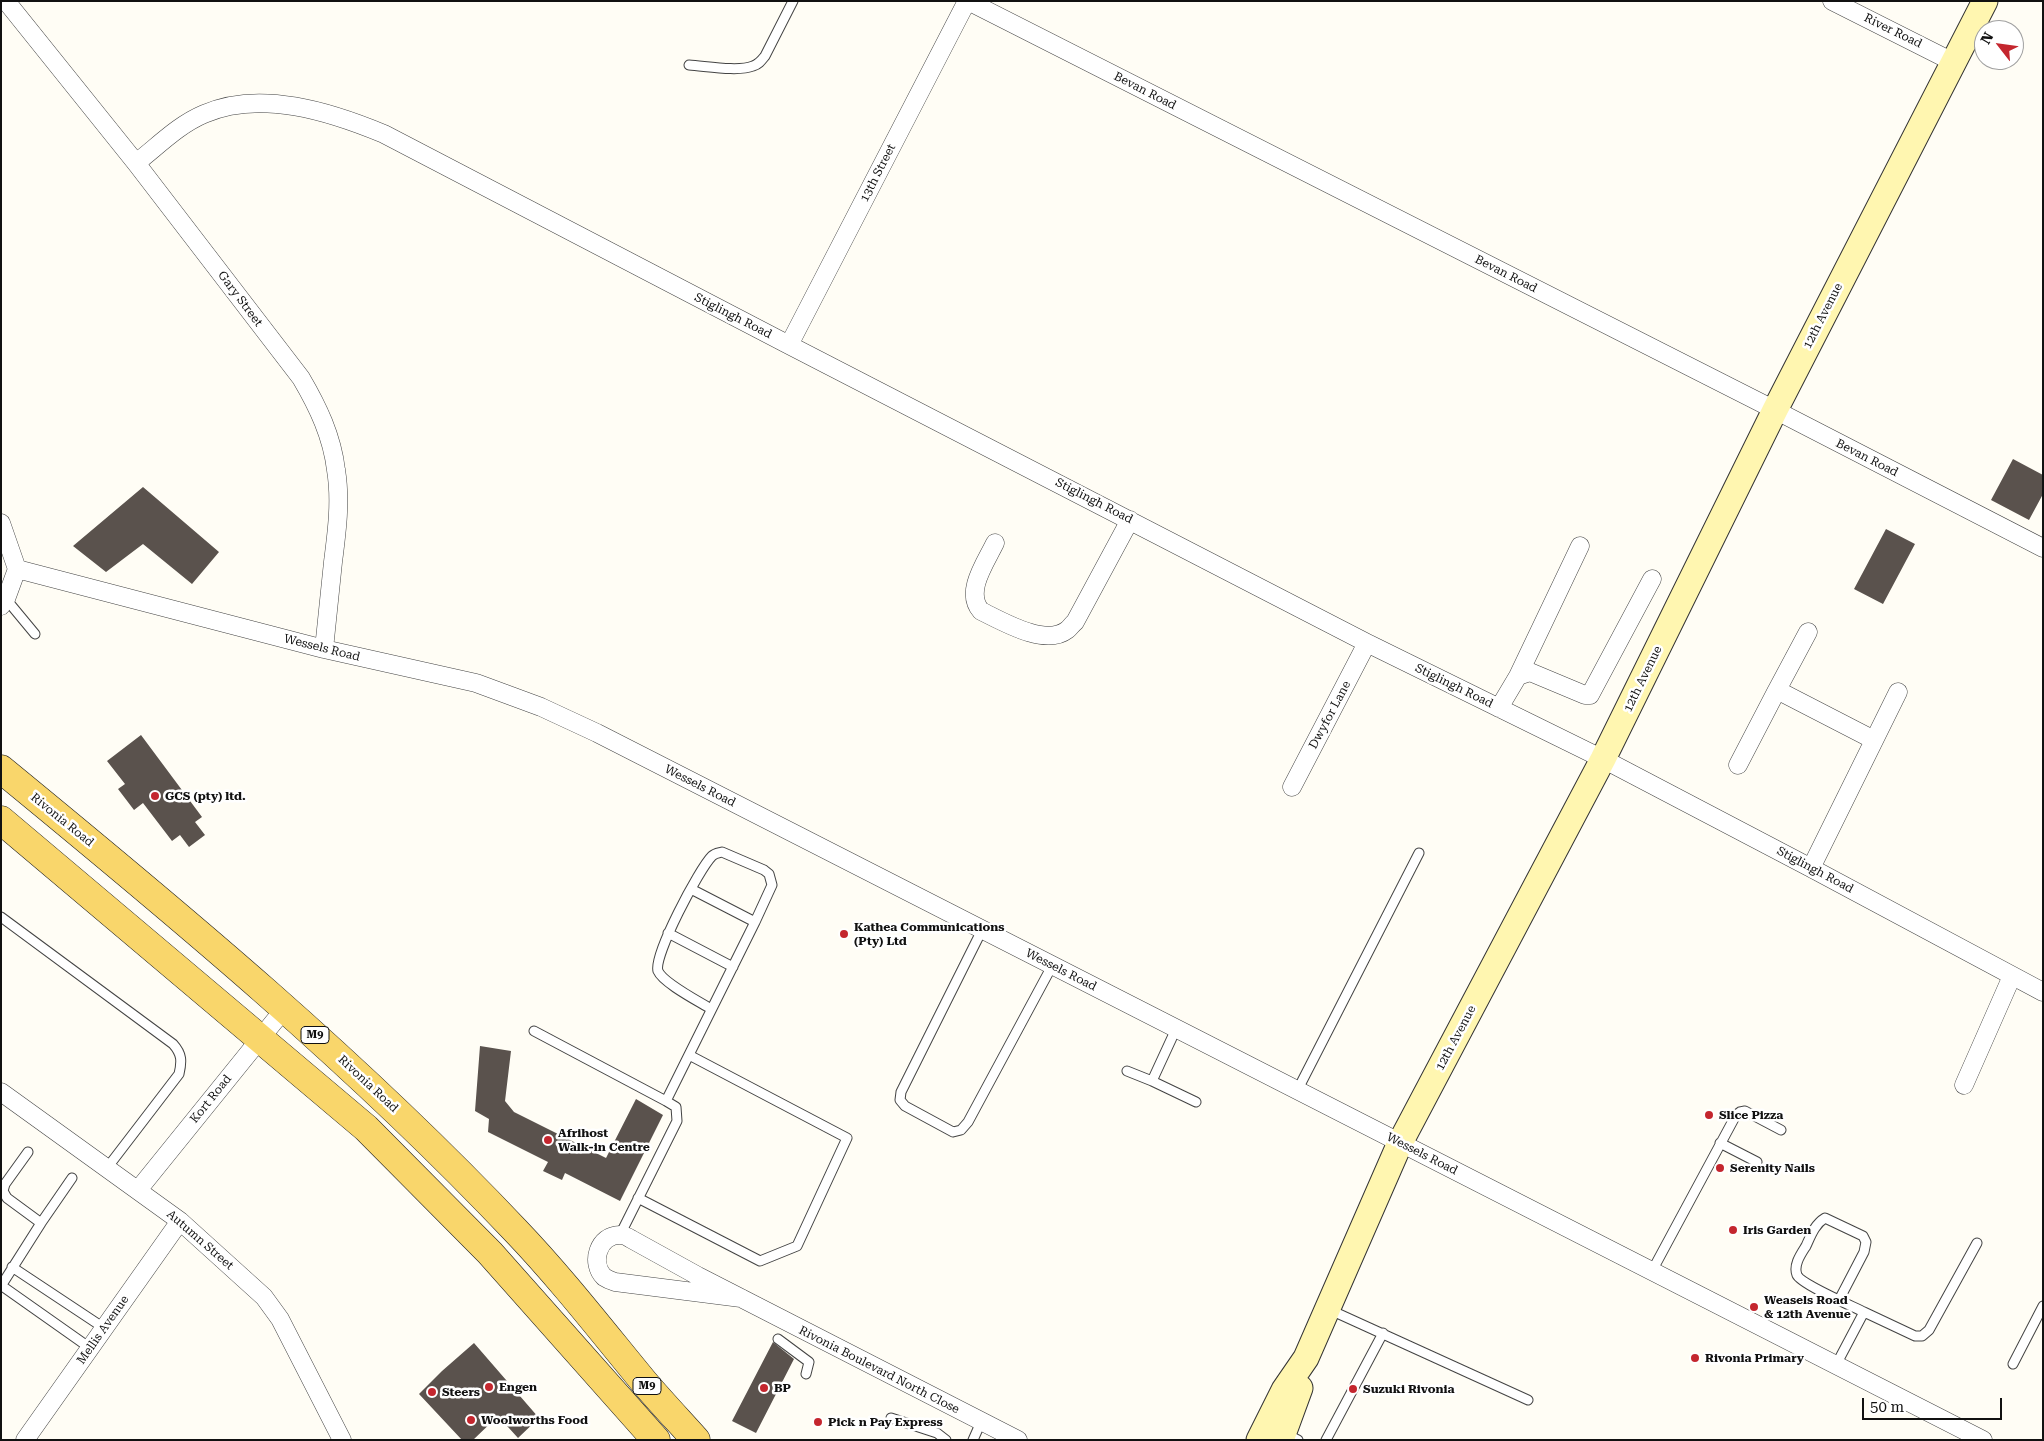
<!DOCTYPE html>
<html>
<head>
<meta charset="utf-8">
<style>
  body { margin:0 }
  #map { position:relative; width:2044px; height:1441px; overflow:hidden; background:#fffdf5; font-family:"Roboto Serif",serif }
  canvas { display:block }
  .frame { position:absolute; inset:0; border:2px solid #111; pointer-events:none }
  .north { position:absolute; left:1974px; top:20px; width:50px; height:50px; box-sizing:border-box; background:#fff; border:1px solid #a0a0a0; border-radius:50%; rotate:300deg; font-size:14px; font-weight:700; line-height:20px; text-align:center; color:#111 }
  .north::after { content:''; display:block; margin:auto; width:18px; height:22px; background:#c4262e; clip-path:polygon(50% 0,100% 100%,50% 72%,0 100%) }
  .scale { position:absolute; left:1862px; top:1398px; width:140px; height:22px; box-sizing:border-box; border:2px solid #111; border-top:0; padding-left:6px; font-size:15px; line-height:18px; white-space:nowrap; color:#111; -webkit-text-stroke:4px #fff; paint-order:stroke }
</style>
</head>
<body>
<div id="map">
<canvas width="2044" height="1441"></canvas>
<div class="frame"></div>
<div class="north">N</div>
<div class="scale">50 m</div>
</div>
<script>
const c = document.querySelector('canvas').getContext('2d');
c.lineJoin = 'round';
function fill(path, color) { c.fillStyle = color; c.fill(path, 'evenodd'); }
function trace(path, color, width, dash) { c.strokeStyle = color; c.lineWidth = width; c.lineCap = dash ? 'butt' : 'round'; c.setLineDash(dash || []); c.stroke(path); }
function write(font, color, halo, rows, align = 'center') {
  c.font = font + ' "Roboto Serif",serif'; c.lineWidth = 5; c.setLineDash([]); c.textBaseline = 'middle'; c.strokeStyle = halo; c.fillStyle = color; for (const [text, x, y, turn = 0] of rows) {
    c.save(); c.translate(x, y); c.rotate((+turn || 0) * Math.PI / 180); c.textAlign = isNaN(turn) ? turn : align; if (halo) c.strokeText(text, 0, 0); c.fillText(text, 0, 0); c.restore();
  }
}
const building = new Path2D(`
  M2013,459l30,16v19l-14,26 -38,-20z
  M143,487l76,65 -27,32 -49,-40 -37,28 -33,-26z
  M1886,529l29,15 -32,60 -29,-15z
  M141,735l61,82 -7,5 10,13 -16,12 -9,-12 -8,6 -29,-38 -9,7 -16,-21 7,-5 -18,-23z
  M480,1046l31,5 -6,50 9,11 92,46 30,-59 27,16 -43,86 -55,-28 -3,7 -19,-9 5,-9 -60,-30 1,-13 -14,-8z
  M773,1342l21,17 -38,74 -24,-12z
  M474,1343l65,75 -21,20 -20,-22 -25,24h-11l-43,-46 23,-23z`);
const lane = new Path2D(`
  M689,65c17,1 49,7 64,1 6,-2 8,-5 12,-10l28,-55
  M6,599l29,35
  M691,889l64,33
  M1,917l172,127c9,10 9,17 6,30l-72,94
  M982,930l-81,162 -1,8 5,6 48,26 8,-2 7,-8 84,-156
  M668,933l65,34
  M534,1031l132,70 10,6 1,14 -57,114
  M1127,1071l25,10 44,21
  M1152,1081l24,-52
  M1297,1091l122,-238
  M666,1101l89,-179 17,-37 -3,-11 -5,-4 -42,-18c-4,1 -7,1 -10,4 -13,13 -59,100 -54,115 5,12 42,31 53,38
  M1720,1143l37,19
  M28,1152l-23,32 -2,7 4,7 34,25
  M638,1198l122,63 37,-15 50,-108 -158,-83
  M12,1267l92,61
  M1652,1271l84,-156 4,-3 5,-1 36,19
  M1,1286l40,-63 31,-45
  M2,1286l88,62
  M1328,1309l200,91
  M1864,1312l51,24h7l7,-6 48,-87
  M778,1339l31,23 -3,12
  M2013,1364l30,-58
  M1836,1365l28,-53c-12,-6 -63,-28 -67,-37 -4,-10 4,-21 9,-29 5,-11 9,-22 19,-28l38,18 3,6 -2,10 -25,48
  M891,1418l46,15 9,7
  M1284,1433l14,7
  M973,1440l8,-18
  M1326,1440l57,-107`);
const street = new Path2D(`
  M6,1l130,162 165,215c17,29 31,58 35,92 5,30 1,61 -3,92 -3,29 -6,58 -9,87
  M968,1l807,409 268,138
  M1832,1l121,61
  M136,163c22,-17 42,-38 68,-49 56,-25 127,-2 180,20l405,211 578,298 236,116 208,109 232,124
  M789,345l178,-344
  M1,523l16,46 -11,30 -5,7
  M995,543c-9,19 -31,49 -14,68 21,10 64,36 86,19 3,-2 5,-6 8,-8l55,-102
  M17,569l307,80 152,34 65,24 56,26 1386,707
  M1808,632l-31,58 97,50
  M1518,676l62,-130
  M1499,708l19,-32 12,-4 55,23h5l62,-116
  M1738,765l39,-75
  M1292,787l75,-144
  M1811,868l87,-176
  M1964,1085l48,-109
  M1,1092l179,129 84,76 16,22 62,121
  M138,1190l147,-182
  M741,1298l-126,-16c-3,-1 -8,-3 -11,-5 -14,-14 -6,-42 16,-42 3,0 8,2 11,4l67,37 320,164
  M25,1440l155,-219`);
const secondary = new Path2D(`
  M1259,1440l25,-50 22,-32 94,-215 203,-384 172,-349 210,-409
  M1281,1440l19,-52`);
const primary = new Path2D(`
  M1,769c178,146 356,294 514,461 46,48 87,101 129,152 17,20 35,39 52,58
  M1,820l365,308 124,125 166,187`);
const markers = [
  [155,796,5,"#c4262e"],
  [844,934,5,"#c4262e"],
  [1709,1115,5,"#c4262e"],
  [548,1140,5,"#c4262e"],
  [1720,1168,5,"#c4262e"],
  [1733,1230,5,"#c4262e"],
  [1754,1307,5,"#c4262e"],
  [1695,1358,5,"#c4262e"],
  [489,1387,5,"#c4262e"],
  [764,1388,5,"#c4262e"],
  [1353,1389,5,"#c4262e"],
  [432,1392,5,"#c4262e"],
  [471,1420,5,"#c4262e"],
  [818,1422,5,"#c4262e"]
];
const shields = [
  [315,1035,28],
  [647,1386,28]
];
const shieldNames = [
  ["M9",315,1035],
  ["M9",647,1386]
];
const streetNames = [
  ["River Road",1893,31,26],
  ["Bevan Road",1145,91,27],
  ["13th Street",878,173,-63],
  ["Bevan Road",1506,274,27],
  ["Gary Street",240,299,53],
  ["Stiglingh Road",733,316,27],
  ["12th Avenue",1823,316,-63],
  ["Bevan Road",1867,458,27],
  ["Stiglingh Road",1094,501,27],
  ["Wessels Road",322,648,14],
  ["12th Avenue",1643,679,-64],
  ["Stiglingh Road",1454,686,26],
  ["Dwyfor Lane",1330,715,-62],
  ["Wessels Road",700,786,27],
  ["Rivonia Road",62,820,39],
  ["Stiglingh Road",1815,870,28],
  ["Wessels Road",1061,970,27],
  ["12th Avenue",1456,1038,-62],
  ["Rivonia Road",368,1084,43],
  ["Kort Road",211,1099,-51],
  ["Wessels Road",1422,1154,27],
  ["Autumn Street",200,1240,41],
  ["Mellis Avenue",103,1330,-55],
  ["Rivonia Boulevard North Close",879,1370,27]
];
const poiNames = [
  ["GCS (pty) ltd.",165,796],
  ["Kathea Communications",854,927],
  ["(Pty) Ltd",854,941],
  ["Slice Pizza",1719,1115],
  ["Afrihost",558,1133],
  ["Walk-in Centre",558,1147],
  ["Serenity Nails",1730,1168],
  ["Iris Garden",1743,1230],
  ["Weasels Road",1764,1300],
  ["& 12th Avenue",1764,1314],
  ["Rivonia Primary",1705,1358],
  ["Engen",499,1387],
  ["BP",774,1388],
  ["Suzuki Rivonia",1363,1389],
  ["Steers",442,1392],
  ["Woolworths Food",481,1420],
  ["Pick n Pay Express",828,1422]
];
fill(building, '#5a524d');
trace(lane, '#444', 11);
trace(street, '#444', 19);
trace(secondary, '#333', 27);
trace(primary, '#222', 29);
trace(lane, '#fff', 9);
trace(street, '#fff', 18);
trace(secondary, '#fff6b0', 25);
trace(primary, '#f9d66b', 28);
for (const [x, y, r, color] of markers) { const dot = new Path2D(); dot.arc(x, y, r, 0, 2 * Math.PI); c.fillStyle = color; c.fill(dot); trace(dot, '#fff', 2); }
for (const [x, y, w] of shields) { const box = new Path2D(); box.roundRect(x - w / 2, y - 8.5, w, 17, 4); c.fillStyle = '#fff'; c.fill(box); trace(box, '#111', 1); }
write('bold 11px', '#111', null, shieldNames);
write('12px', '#111', '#fff', streetNames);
write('bold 12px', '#111', '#fff', poiNames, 'left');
</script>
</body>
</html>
